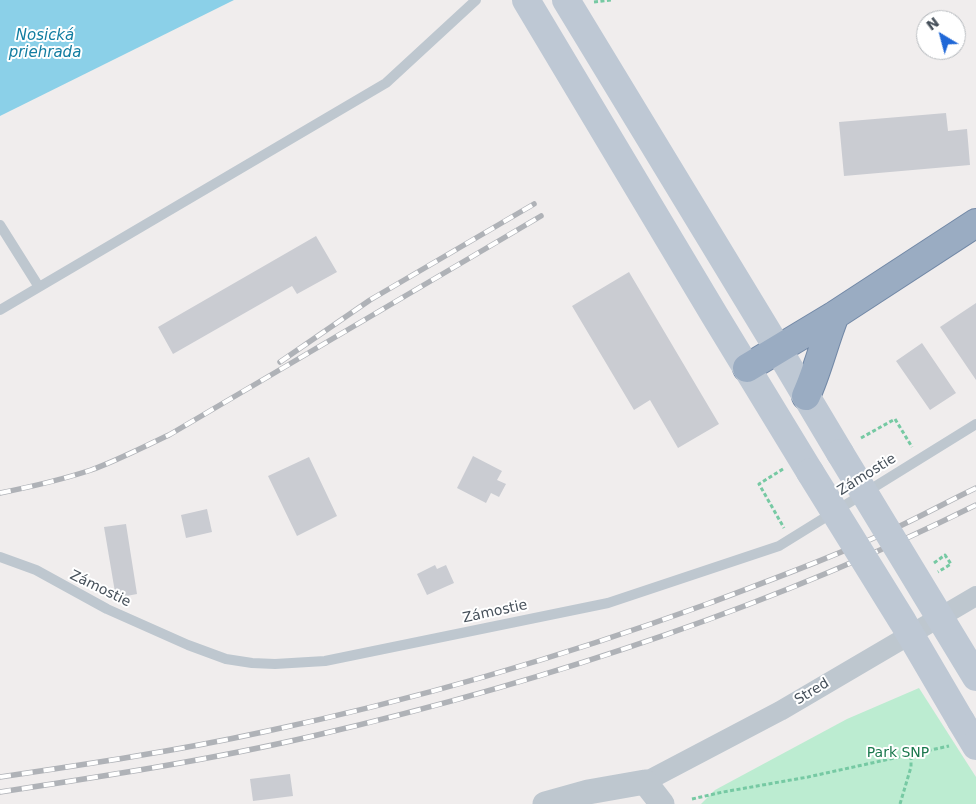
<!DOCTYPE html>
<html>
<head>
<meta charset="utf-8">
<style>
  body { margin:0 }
  #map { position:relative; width:976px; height:804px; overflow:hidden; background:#f0eded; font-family:"DejaVu Sans",sans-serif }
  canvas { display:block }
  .north { position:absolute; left:916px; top:10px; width:50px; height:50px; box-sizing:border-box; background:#fff; border:1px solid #b5b9bd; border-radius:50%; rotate:323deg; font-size:14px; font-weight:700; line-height:20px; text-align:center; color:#46505a }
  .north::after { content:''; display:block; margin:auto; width:18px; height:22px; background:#2068d7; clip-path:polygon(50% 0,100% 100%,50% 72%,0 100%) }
</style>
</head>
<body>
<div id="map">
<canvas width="976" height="804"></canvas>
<div class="north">N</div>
</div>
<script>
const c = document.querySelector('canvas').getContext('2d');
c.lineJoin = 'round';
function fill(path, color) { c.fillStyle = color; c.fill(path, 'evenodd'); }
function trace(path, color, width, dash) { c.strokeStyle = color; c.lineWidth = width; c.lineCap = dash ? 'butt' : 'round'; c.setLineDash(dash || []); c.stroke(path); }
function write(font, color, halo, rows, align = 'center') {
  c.font = font + ' "DejaVu Sans",sans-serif'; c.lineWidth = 4; c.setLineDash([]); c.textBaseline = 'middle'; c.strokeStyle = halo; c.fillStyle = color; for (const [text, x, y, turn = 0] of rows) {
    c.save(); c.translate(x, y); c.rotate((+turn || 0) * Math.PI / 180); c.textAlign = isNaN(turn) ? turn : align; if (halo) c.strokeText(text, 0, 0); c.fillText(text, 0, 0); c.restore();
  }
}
const green = new Path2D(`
  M919,688l57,89v27h-275l14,-14 132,-71z`);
const water = new Path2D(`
  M0,0h234l-234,116z`);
const building = new Path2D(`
  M946,113l2,18 19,-2 3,36 -126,11 -5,-54z
  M316,236l21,36 -40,22 -5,-8 -119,68 -15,-27z
  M629,272l90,152 -41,24 -28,-48 -16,10 -62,-104z
  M976,303v77l-36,-53z
  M922,343l34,50 -26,17 -34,-49z
  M473,456l29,15 -5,9 9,4 -7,13 -8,-4 -5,10 -29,-15z
  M309,457l28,59 -40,20 -29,-60z
  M207,509l5,23 -26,6 -5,-23z
  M126,524l11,70 -21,4 -12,-71z
  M435,565l2,4 9,-4 8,18 -27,12 -10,-21z
  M290,774l3,22 -40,5 -3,-22z`);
const path = new Path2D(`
  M594,2l18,-2
  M861,438l34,-19 17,28
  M783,469l-24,15 25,44
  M934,563l11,-8 6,9 -13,8
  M692,799l31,-7 85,-15 141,-31
  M900,804l11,-37v-12`);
const service = new Path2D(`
  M0,225l39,62
  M0,310l386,-227 90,-83
  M0,557l36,13 71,39 81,36 38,14 26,4 23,1 50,-3 283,-58 171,-57 197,-122`);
const minor = new Path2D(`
  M645,782l135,-71 196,-115`);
const tertiary = new Path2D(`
  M645,782l17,22
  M545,804l43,-12 57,-10`);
const secondary = new Path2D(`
  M526,0l189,316 95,156
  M566,0l212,349 62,104
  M961,721l15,25`);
const trunk = new Path2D(`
  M747,368l88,-53 141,-92
  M806,396c12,-26 18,-54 29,-81`);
const rail = new Path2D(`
  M280,362l90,-62 164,-96
  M0,493c30,-6 61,-13 91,-23 27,-10 52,-23 78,-35l372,-219
  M0,777c88,-13 176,-26 263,-45 151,-32 299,-75 444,-128 66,-25 132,-49 195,-79 25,-12 49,-25 74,-37
  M0,792c105,-16 210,-32 313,-56 228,-53 454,-127 663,-231`);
const secondaryBridge = new Path2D(`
  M840,453l136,224
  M810,472l93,150 58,99`);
const streetNames = [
  ["Zámostie",867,475,-32],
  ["Zámostie",100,589,26],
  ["Zámostie",495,612,-12],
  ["Stred",812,692,-31]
];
const parkNames = [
  ["Park SNP",898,753]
];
const waterNames = [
  ["Nosická",45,36],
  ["priehrada",45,53]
];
fill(green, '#bcecd1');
fill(water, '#8bd0e8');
fill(building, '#caccd2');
trace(trunk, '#7288a6', 30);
trace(path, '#76c9a3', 3, [4, 2.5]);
trace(service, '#bec7cf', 10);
trace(minor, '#bec7cf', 20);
trace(tertiary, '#bec7cf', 25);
trace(secondary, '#bec8d4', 28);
trace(trunk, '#9aacc2', 28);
trace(rail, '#afb2b7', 5.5);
trace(rail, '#fff', 4, [11]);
trace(secondaryBridge, '#bec8d4', 28);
write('14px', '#46505a', '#fff', streetNames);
write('14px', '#1a784d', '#fff', parkNames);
write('italic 15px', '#127da1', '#fff', waterNames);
</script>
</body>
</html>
